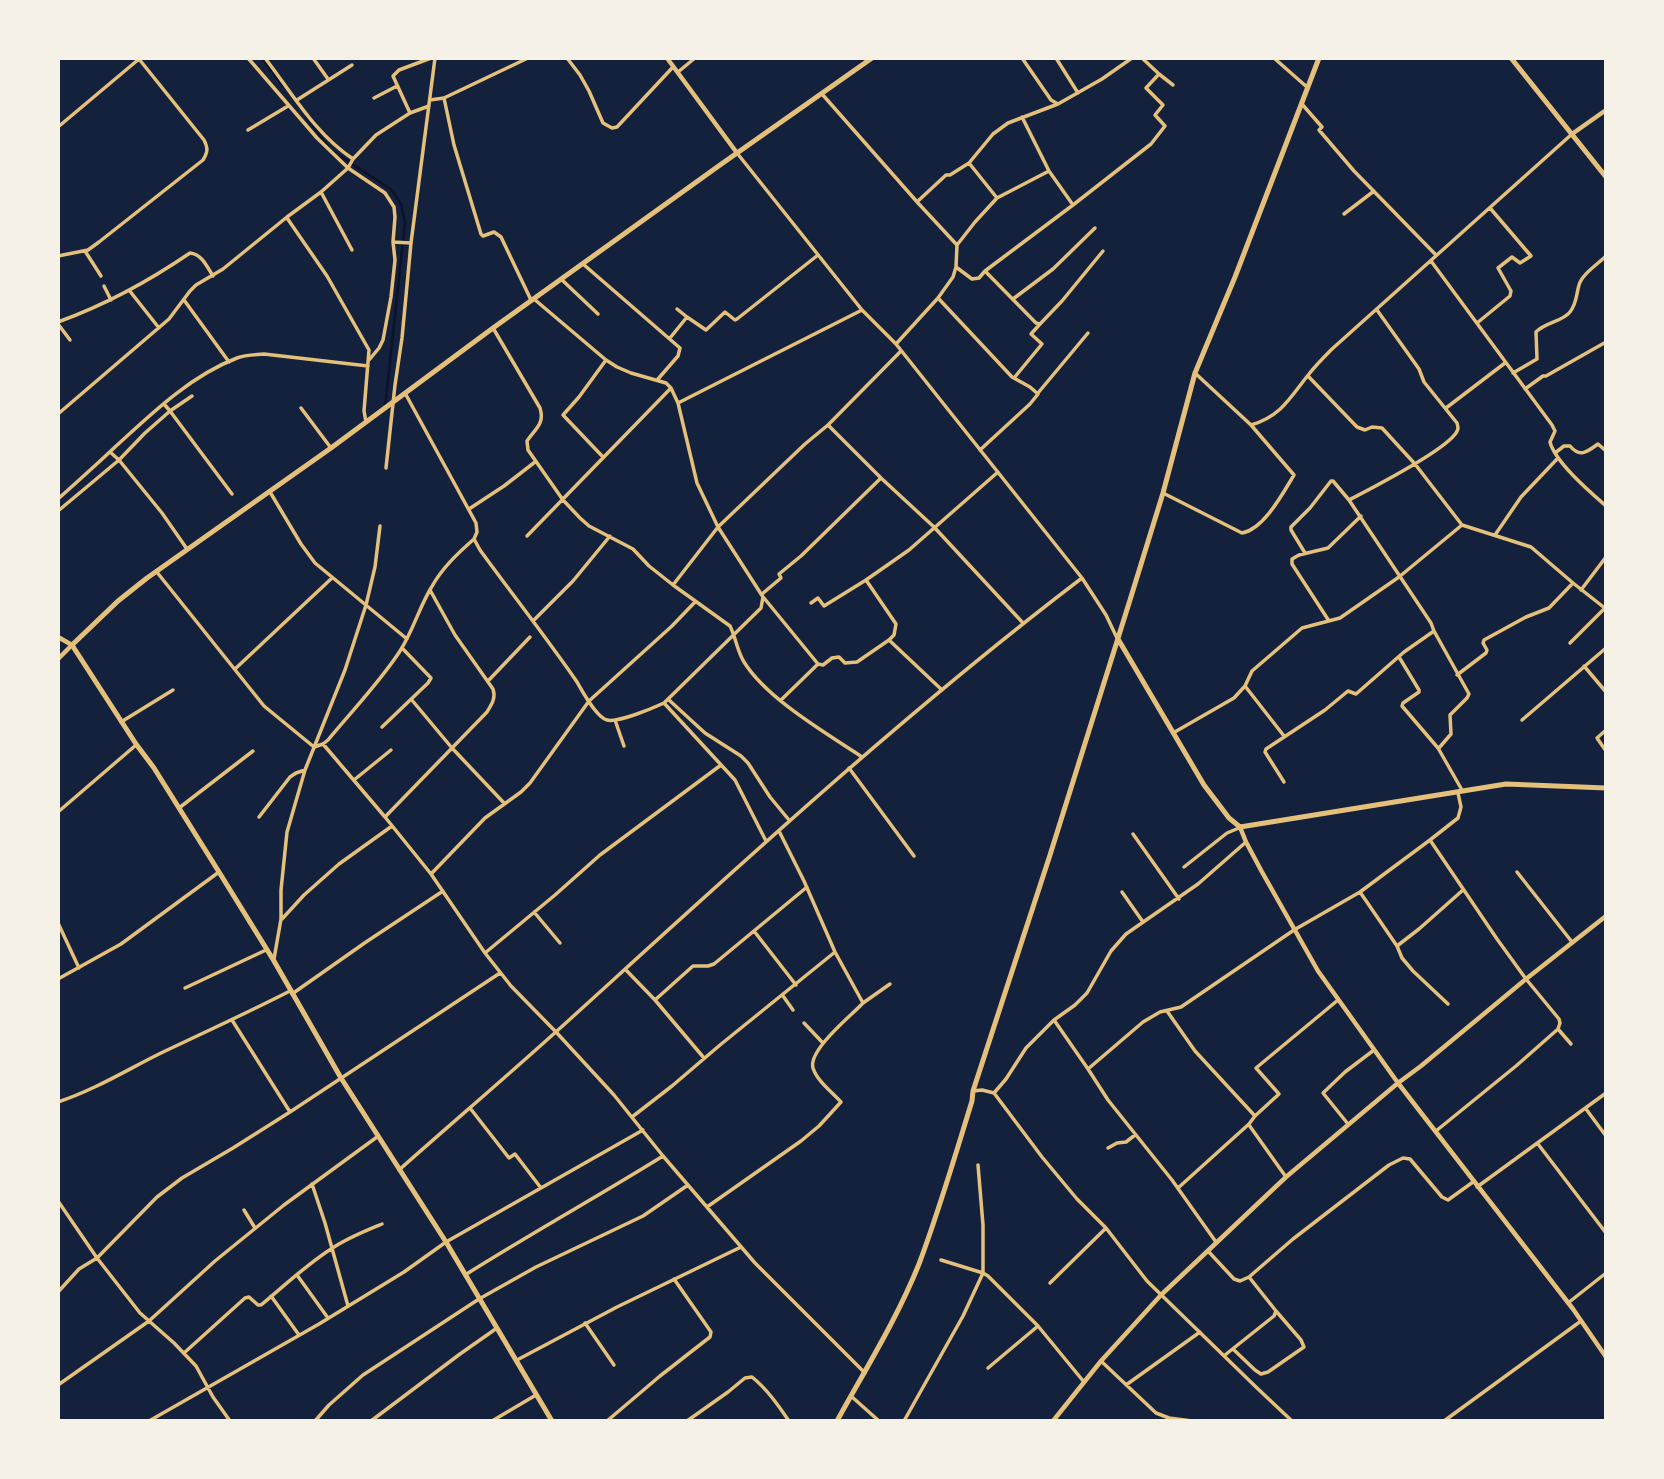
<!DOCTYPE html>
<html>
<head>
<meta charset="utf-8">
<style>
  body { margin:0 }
  #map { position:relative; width:1664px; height:1479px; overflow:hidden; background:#14213d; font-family:"Asap Condensed",sans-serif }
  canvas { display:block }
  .frame { position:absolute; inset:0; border:60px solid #f6f1e7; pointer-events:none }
</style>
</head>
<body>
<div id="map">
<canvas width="1664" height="1479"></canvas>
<div class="frame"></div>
</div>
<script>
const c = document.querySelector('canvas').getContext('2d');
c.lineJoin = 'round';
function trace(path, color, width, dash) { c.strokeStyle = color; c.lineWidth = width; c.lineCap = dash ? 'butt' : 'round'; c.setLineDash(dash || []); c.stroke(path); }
const stream = new Path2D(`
  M262,58l21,28
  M306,117l25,33 61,40 9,14 4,19 -20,184`);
const minor = new Path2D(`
  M248,58l69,80 31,30 37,25 9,14 1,10 -2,25 2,18 -4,37 -8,43 -4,8 -10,12
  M265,58c27,35 50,76 88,101
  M313,58l15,21
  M567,58l13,17 9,16 14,32 9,5 5,-1 56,-60
  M1022,58l29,42 7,4
  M1056,58l22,35
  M1274,58l34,30
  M678,72l17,-14
  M1159,74l14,11
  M822,94l96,109 39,42
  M374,98l23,-12
  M444,98l84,-40
  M297,100l55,-35
  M430,100l14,-2 10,47 27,89 2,2 11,-4 7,5 30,63
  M1301,103l21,24 -3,3 35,41 82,84
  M410,113l-17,-37 6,-6 32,-12
  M1022,117l27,54 24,34 78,-61 14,-18 -10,-11 8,-10 -17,-17 13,-14 -17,-16
  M58,127l81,-68
  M248,130l40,-24
  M737,153l125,157 34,34 186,234 24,37 11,23
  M321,192l31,58
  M997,198l-28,-35 24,-29 15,-11 50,-19 44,-25 30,-21
  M918,201l28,-26h4l19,-12
  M1344,214l30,-23
  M287,218l40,58 42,74 -5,61 2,11
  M393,242l18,1
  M85,251l16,25
  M58,256l30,-6 11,-8 104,-82c5,-8 5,-12 1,-20l-65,-81
  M1431,261l121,164 3,6 -5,11c5,20 40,50 56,64
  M583,264l97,84 -2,8 -20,23
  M956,267l16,12 7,-1 6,-7 88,-66
  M985,271l51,52 4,1 22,-23 41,-50
  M561,279l37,35
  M104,286l7,14
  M129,290l30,38
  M938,298l74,79 18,10 8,7 -8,10 -50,46
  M534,299l72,61 11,7 14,6 35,10 5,5 7,15 19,80 21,44 45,70 -2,11 -97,95
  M1013,299l40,-30 42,-41
  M184,300l45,62
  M677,309l10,8
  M58,322c47,-17 91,-41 132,-69 12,1 17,14 23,23
  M1477,323l33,-27 1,-5 -13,-23 14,-11 8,6 11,-7 -41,-48
  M58,324l12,16
  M493,328l47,80c5,16 -5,21 -13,33l1,9 35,50 17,18 9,8 44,23 16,17 24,19 57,41c6,12 7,25 14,36 23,37 82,71 118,95
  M670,338l17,-21 19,13 19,-18 10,8 2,-1 81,-64
  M896,344l42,-46 15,-21 3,-10 1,-22 18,-23 22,-24 52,-27
  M1195,373l56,52c31,-9 40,-29 58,-51 7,-9 15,-17 23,-25l240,-215
  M1513,373l24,-14 -1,-27c10,-10 26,-10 34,-20 7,-9 6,-17 9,-27 3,-11 19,-21 27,-29
  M1308,376l49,51 8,3 7,-3 10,1 33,36 47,61 69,22 42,36 33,26
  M1014,378l28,-34 -11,-10 9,-10
  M1525,389l18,-13h3l60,-34
  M405,393l71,130 1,9 -3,7 6,11c32,44 66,87 97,132 6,10 19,35 30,38 11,3 46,-12 57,-17l71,77 31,61
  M1038,393l50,-60
  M192,396l-22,15 62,83
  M678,403l184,-93
  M301,408l30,40
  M1446,408l59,-45
  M58,414l111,-95 21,-28 6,-6 27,-16 64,-52 34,-25 27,-24 5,-9 23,-24 34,-22 19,-7
  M828,425l53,53 53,49 89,96
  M110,452l9,8 26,-27 25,-22 -6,-7
  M1555,453l9,-7h6c10,12 17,6 28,-2l8,7
  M603,457l-40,-42 16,-18 27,-37
  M386,468l9,-83 7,-47 9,-95 24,-185
  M270,492l31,52 14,19 92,76
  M1163,493l79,40c22,-4 41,-40 52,-58l-43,-50
  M58,499c19,-17 38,-34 56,-51 37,-34 76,-72 123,-90 8,-3 17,-3 27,-4l104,12
  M469,509l35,-23 31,-24
  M58,511l61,-51 43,53 25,36
  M1495,535l26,-38 37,-39
  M527,536l144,-148
  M1305,553l-14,-23v-3l19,-19 21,-27h2l16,19
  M156,571l108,135 50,41 9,-3 5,-4c23,-28 52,-58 72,-89 13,-20 19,-43 31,-63 11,-20 26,-34 43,-49
  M673,585l45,-58 87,-83 23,-19 73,-74
  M1581,590l25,-33
  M762,594l19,-16 -2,-4 22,-18 80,-78
  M764,598l54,66
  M811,603l7,-5 6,8 42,-26
  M533,621l40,-40 37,-45
  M1329,621l-37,-57v-5l7,-4 29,-7 33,-32
  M1434,631l35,63 -2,4 -17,17 1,19 -12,14
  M889,640l5,-5 2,-11 -30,-44 43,-30 89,-78
  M1570,643l35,-35
  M1399,657l20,33v2l-16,11 -1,3 36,42 24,42
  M1584,666l22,26
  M235,669l97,-91
  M1457,675l29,-22 1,-3 -4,-7 1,-3 42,-23 23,-9 24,-25
  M488,681l42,-44
  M1245,686l39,50
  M411,699l41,49 52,55
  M669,700l36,33 36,23 7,7 22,34 19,23
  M781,700l37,-36 5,1 9,-7 7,-1 6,6 12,-1 32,-22 53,50
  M1606,714v2
  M615,720l9,26
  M1522,720l84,-72
  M121,722l52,-32
  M382,727l46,-44 3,-5 -29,-30
  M1606,730l-9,8 9,13
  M1173,733l61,-35 11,-12 7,-15 50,-43 38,-10 59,-41 63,-52
  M323,744l62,73 46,57 54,79 26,33 45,46 58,63 49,61 92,107 110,110
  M849,768l65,88
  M354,780l37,-30
  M1284,782l-19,-30 1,-3 59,-39 23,-19 8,3 48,-42 30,-21 -3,-8 -82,-123c23,-12 94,-48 107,-67 3,-5 2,-5 1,-10l-33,-41 -5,-13 -42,-59
  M179,808l74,-57
  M58,812l78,-67
  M259,817l31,-40 6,-4 9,-3
  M385,817l102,-105c5,-8 9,-14 6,-23l-38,-54 -25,-45
  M779,831l25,50 31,71 28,51 27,-19
  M1133,834l46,65
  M1430,840l28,-22 3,-11 -3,-14
  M1184,867l43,-34 12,-5
  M1517,872l55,70
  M431,874l54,-56 36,-26 9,-9 59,-82 83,-75 23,-24
  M1122,892l21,30
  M1360,892l37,54 5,12 11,13 35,33
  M534,912l26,31
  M282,919l22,-24 35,-31 53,-38
  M58,923l21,45
  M754,931l42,54
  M1397,946l22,-17 44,-39
  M485,953l70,-58 45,-40 121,-90
  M274,959l7,-40v-29l6,-58 18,-62 40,-100 21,-65 9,-38 5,-41
  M625,969l30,31 49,58
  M58,979l63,-35 98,-72
  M185,988l81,-38
  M292,994l74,-52 77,-51
  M783,996l10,14
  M655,1000l38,-34h15l6,-2 93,-77
  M1167,1011l28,40 60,65 -6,8 -71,64
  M232,1020l58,92
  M1054,1020l34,49
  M804,1023l19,20
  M1558,1029l13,15
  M973,1091l9,-1 12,3 48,64 35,42 29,29 41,53 110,107 35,33
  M994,1093l12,-14 20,-31 28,-28 21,-15 12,-12 24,-42 15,-17 72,-50 48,-42
  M58,1102c36,-12 67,-31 101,-48 44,-21 88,-41 131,-63
  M470,1108l39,50 6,-4 26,34
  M1586,1109l20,27
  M1255,1116l24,-22 -23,-26 82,-68
  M632,1117l40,-31 48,-41 115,-93
  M1348,1124l-25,-31 22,-21 29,-22
  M1249,1125l37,52
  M1538,1144l68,89
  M1108,1148l9,-5 9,-1 9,-7
  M399,1170c53,-47 107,-93 159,-140 171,-155 340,-312 524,-452
  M312,1184l13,39 23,83
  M1477,1187l129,-94
  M58,1201l39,57 43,55 34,30 22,23 17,31 17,24
  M707,1207l94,-66 18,-15 22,-24c-9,-10 -24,-21 -28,-34 -5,-18 38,-52 50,-65
  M244,1210l11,18
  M1216,1242l-44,-62 -64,-80 -20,-31 55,-47 17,-10 21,-5 113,-77 66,-38 70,-52 67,99 29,40 33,40 1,4 -2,6 -42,37 -80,65
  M1208,1251l26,28 6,2 9,-4 27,34 -2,5 -49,39
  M941,1260l42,13 5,3 50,50 46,56
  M297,1275l31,43
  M465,1275c65,-41 132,-78 198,-119
  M1249,1277l44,-38 96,-74 14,-7 7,1 32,38 6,3 25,-18
  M1050,1283l56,-55
  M58,1292l21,-23 18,-11 60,-61 25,-19 51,-30 57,-36 210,-139
  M271,1296l28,39
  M1568,1303l38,-30
  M585,1323l29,42
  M1233,1349l22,21 6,4 7,-2 36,-25 -3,-7 -25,-29
  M184,1353l61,-55 4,-1 9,8h3c23,-19 45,-40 70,-56 16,-11 34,-18 51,-25
  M517,1360l100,-53 124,-60
  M1101,1361l55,52 13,5 23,3
  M988,1368l50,-42
  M58,1385l91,-64 66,-60 69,-56 93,-68
  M1126,1385l74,-53
  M851,1396l28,25
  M149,1421l170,-97 85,-52 42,-30 197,-112
  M315,1421l14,-16 34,-30 116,-76 57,-32 107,-51 45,-31
  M371,1421l89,-67 37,-26
  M492,1421l44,-26
  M607,1421l53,-45 50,-39 1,-5 -37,-53
  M687,1421l41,-29 17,-14 7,-1c15,12 26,28 37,44
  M904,1421l59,-105 20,-43v-48l-5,-60
  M1444,1421l137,-100`);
const tertiary = new Path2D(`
  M667,58l70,95
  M1572,134l34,-24
  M58,637l14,8 -14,14
  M1240,827l6,15 16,30 56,99 80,112 175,226 33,48
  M1053,1421l48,-60 60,-66 125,-118 112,-94 23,-17 105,-87 80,-63`);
const secondary = new Path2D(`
  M1511,58l95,119
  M1118,639l86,146 25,33 11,9 266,-43 100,4
  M72,645l46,-44 29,-23 184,-130 162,-120 227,-163 152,-107
  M72,645l64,99 18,24 65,104 55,89 67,117 105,164 106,179
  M837,1421c28,-51 60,-102 82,-157 20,-53 36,-108 53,-163l1,-10 77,-236 80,-255 33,-107 32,-120 40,-96 84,-219`);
trace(stream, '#0b132b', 2.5);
trace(minor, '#e5c07b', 3.5);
trace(tertiary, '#e5c07b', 4.5);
trace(secondary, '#e5c07b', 5);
</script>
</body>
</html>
